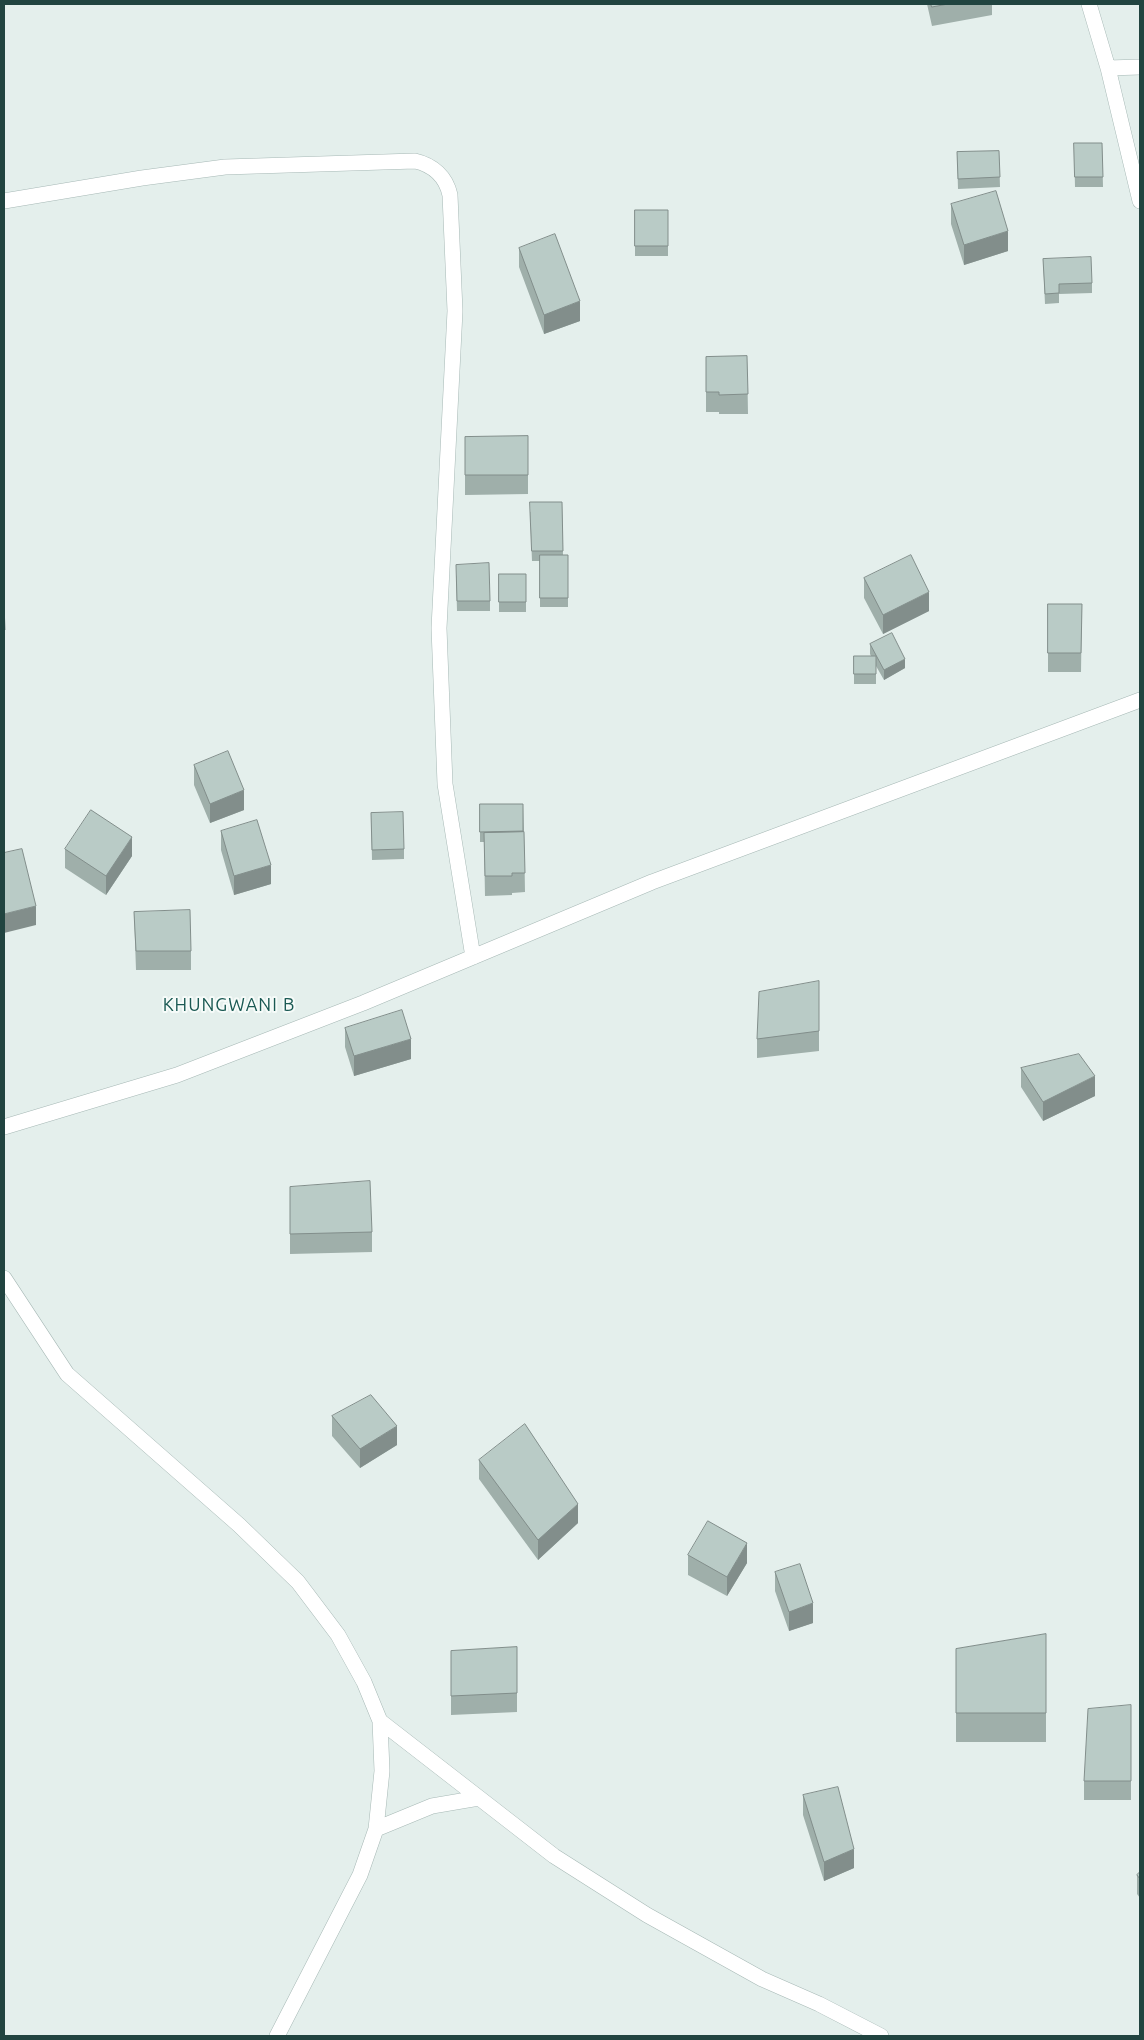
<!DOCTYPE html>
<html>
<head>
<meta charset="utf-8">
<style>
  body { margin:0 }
  #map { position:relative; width:1144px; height:2040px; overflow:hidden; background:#e4efec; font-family:Ubuntu,sans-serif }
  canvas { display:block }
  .frame { position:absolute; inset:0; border:5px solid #214440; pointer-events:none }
</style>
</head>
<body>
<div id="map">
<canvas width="1144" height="2040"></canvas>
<div class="frame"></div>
</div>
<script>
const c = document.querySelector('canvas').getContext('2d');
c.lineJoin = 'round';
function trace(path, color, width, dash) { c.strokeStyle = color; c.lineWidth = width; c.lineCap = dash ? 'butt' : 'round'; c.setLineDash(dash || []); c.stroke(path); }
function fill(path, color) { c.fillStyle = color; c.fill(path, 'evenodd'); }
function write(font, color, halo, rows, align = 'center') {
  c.font = font + ' Ubuntu,sans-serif'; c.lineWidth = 4; c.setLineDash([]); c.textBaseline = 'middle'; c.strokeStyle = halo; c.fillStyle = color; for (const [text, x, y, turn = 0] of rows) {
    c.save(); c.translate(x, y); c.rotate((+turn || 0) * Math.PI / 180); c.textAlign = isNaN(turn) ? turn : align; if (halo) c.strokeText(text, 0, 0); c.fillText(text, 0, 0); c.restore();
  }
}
const minor = new Path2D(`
  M1089,4l19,64 32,133
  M1108,68l32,-1
  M4,201l138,-23 83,-11 190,-6c18,4 31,16 35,34l5,116 -16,317 6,156 28,173
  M4,1127l173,-52 186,-72 289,-121 488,-182
  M4,1278l63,96 172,151 59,57 40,53 26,47 16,39 2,50 -6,58 -16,46 -83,161
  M380,1721l174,135 93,59 115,64 57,25 62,32
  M376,1829l56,-23 47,-8`);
const wall = new Path2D(`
  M927,4h65v11l-60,11z
  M1074,143h28l1,44h-28z
  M999,151l1,36 -42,2 -1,-37z
  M951,204l57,47 -44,14 -13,-41z
  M635,210h33v46h-33z
  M519,248l61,73 -36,13 -25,-67z
  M1043,259l49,24v10l-33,1v9l-14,1z
  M747,356l1,58h-29v-2h-13v-55z
  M528,436v58l-63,1v-58z
  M562,502l1,53h5v52h-28v-46h-8l-2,-49z
  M499,574h27v38h-27z
  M456,575l34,26v10h-33z
  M864,578l65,33 -46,23 -19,-36z
  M1048,604h34l-1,68h-33z
  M4,605l1,25v20h-1z
  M870,644l35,24 -21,12 -8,-14v18h-22v-28h17l-1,-2z
  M194,765l50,45 -34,13 -16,-38z
  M480,804h43l1,28 1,60 -13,1v2l-27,1 -1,-54h-4z
  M371,813l33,36v10l-32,1z
  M221,831l50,53 -37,11 -13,-45z
  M65,849l67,7 -26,39 -41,-27z
  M134,912l57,39v19h-55z
  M819,981v70l-62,7v-19z
  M345,1028l66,31 -57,17 -9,-29z
  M1021,1068l74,28 -52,25 -22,-34z
  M290,1187l82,45v20l-82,2z
  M332,1416l65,29 -37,23 -28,-32z
  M479,1460l99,63 -40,37 -59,-81z
  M688,1555l59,8 -20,33 -39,-21z
  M775,1572l38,51 -24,8 -14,-40z
  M1046,1634v108h-90v-93z
  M517,1647v65l-66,3v-64z
  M1131,1705v95h-47v-19z
  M803,1795l51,73 -30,13 -21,-66z
  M1140,1872v26l-3,-4v-19z`);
const shadedWall = new Path2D(`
  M1008,231v20l-44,14v-20z
  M580,301v20l-36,13v-19z
  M929,592v19l-46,23v-19z
  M905,659v9l-21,12v-10z
  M244,790v20l-34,13v-19z
  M132,837v19l-26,39v-19z
  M271,865v19l-37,11v-19z
  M36,906v19l-32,8v-19z
  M411,1039v20l-57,17v-20z
  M1095,1076v20l-52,25v-19z
  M397,1426v19l-37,23v-19z
  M578,1504v19l-40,37v-20z
  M747,1543v20l-20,33v-19z
  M813,1603v20l-24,8v-19z
  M854,1849v19l-30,13v-19z`);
const building = new Path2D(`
  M931,4h17l-16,3z
  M1074,143h28l1,34h-28z
  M999,151l1,26 -42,2 -1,-27z
  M996,191l12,40 -44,14 -13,-41z
  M635,210h33v36h-33z
  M555,234l25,67 -36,14 -25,-67z
  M1091,257l1,26 -33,1v9l-14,1 -2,-35z
  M747,356l1,38 -29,1v-3h-13v-35z
  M528,436v39h-63v-38z
  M530,502h32l1,49h-31z
  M540,555h28v43h-28z
  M911,555l18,37 -46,23 -19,-37z
  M489,563l1,38h-33l-1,-36z
  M499,574h27v28h-27z
  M1048,604h34l-1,49h-33z
  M4,605l1,25h-1z
  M892,633l13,26 -21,11 -14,-26z
  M854,656h22v18h-22z
  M228,751l16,39 -34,14 -16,-39z
  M480,804h43v27l-43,1z
  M91,810l41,27 -26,39 -41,-27z
  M403,812l1,37 -32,1 -1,-37z
  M257,820l14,45 -37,11 -13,-45z
  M524,832l1,41h-13v3h-27l-1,-43z
  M22,849l14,57 -32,8v-61z
  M190,910l1,41h-55l-2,-39z
  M819,981v50l-62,8 2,-47z
  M402,1010l9,29 -57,17 -9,-28z
  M1079,1054l16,22 -52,26 -22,-34z
  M370,1181l2,51 -82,2v-47z
  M371,1395l26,31 -37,23 -28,-33z
  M525,1424l53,80 -40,36 -59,-80z
  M708,1521l39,22 -20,34 -39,-22z
  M800,1564l13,39 -24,9 -14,-40z
  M1046,1634v79h-90v-64z
  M517,1647v46l-66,3v-45z
  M1131,1705v76h-47l4,-72z
  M838,1787l16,62 -30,13 -21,-67z
  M1140,1872v7l-3,-4z`);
const quarterNames = [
  ["KHUNGWANI B",229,1005]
];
trace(minor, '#a6b8b5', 16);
trace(minor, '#fff', 15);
fill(wall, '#9fafaa');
fill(shadedWall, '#828e8b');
fill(building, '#b9cbc6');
trace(building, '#828e8b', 1);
c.letterSpacing = '1px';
write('18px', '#1a5953', '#f6fbf9', quarterNames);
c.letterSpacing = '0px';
</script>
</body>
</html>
